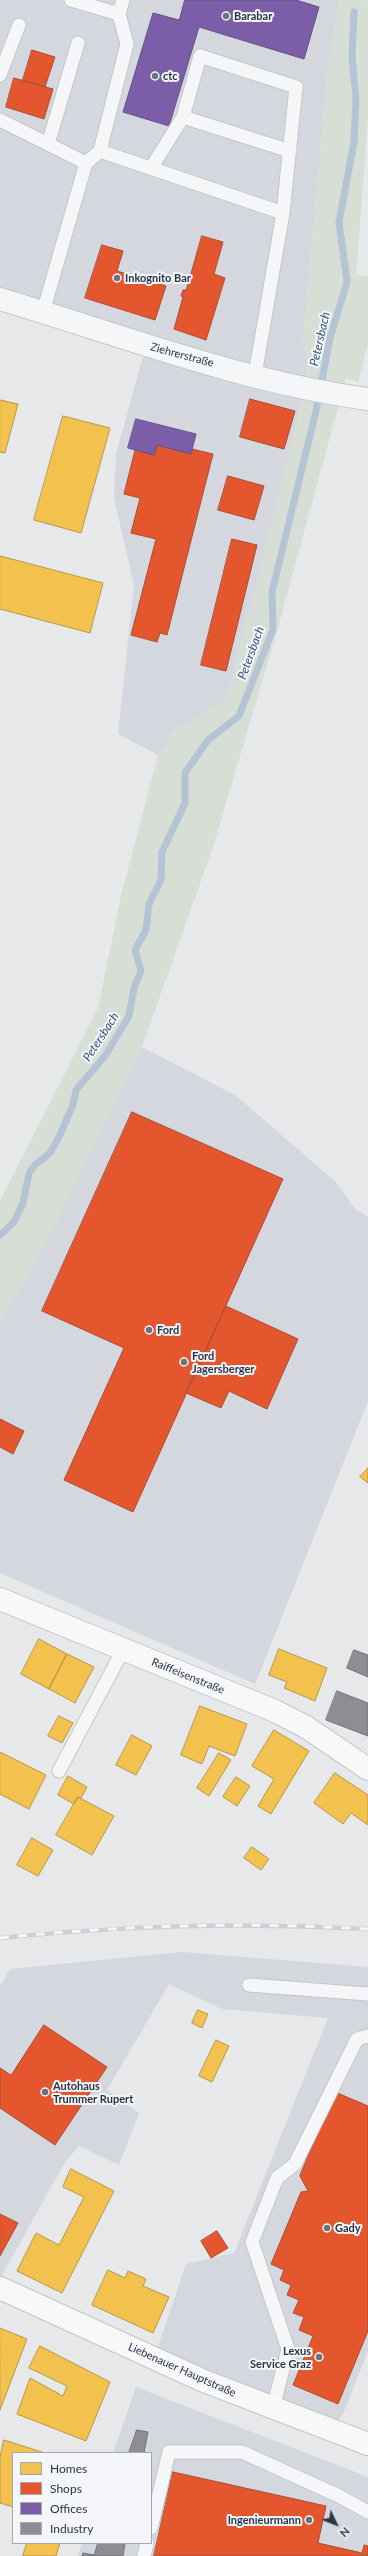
<!DOCTYPE html>
<html>
<head>
<meta charset="utf-8">
<style>
  body { margin:0 }
  #map { position:relative; width:368px; height:2556px; overflow:hidden; background:#e6e8ea; font-family:Lato,sans-serif }
  canvas { display:block }
  .legend { position:absolute; left:12px; top:2452px; width:140px; height:92px; box-sizing:border-box; background:#f4f6f9; border:1px solid #a4a8b1; margin:0; padding:5px 7px; list-style:none; font-size:12px; color:#2b3445 }
  .legend li { display:flex; align-items:center; gap:8px; height:20px }
  .legend b { width:20px; border:1px solid #a4a8b1 }
  .north { position:absolute; left:316px; top:2504px; width:40px; height:40px; -webkit-text-stroke:3px #f4f6f9; paint-order:stroke; rotate:133deg; font-size:11px; font-weight:700; line-height:16px; text-align:center; color:#2b3445 }
  .north::after { content:''; display:block; margin:auto; width:14px; height:18px; background:#2b3445; clip-path:polygon(50% 0,100% 100%,50% 72%,0 100%) }
</style>
</head>
<body>
<div id="map">
<canvas width="368" height="2556"></canvas>
<ul class="legend">
<li><b style="height:11px;background:#f2c14e"></b>Homes</li>
<li><b style="height:11px;background:#e4572e"></b>Shops</li>
<li><b style="height:11px;background:#7b5ea7"></b>Offices</li>
<li><b style="height:11px;background:#8d8d92"></b>Industry</li>
</ul>
<div class="north">N</div>
</div>
<script>
const c = document.querySelector('canvas').getContext('2d');
c.lineJoin = 'round';
function fill(path, color) { c.fillStyle = color; c.fill(path, 'evenodd'); }
function trace(path, color, width, dash) { c.strokeStyle = color; c.lineWidth = width; c.lineCap = dash ? 'butt' : 'round'; c.setLineDash(dash || []); c.stroke(path); }
function write(font, color, halo, rows, align = 'center') {
  c.font = font + ' Lato,sans-serif'; c.lineWidth = 4; c.setLineDash([]); c.textBaseline = 'middle'; c.strokeStyle = halo; c.fillStyle = color; for (const [text, x, y, turn = 0] of rows) {
    c.save(); c.translate(x, y); c.rotate((+turn || 0) * Math.PI / 180); c.textAlign = isNaN(turn) ? turn : align; if (halo) c.strokeText(text, 0, 0); c.fillText(text, 0, 0); c.restore();
  }
}
const built = new Path2D(`
  M0,0h339l-11,68 -25,274 5,21 -9,51 -72,286 -52,30 -17,25 -40,-21 16,-149 -20,-87 2,-44 30,-108 -146,-47z
  M142,1047l93,48 101,87 19,27 13,8v184l-113,283 -255,-111v-250l51,-91z
  M182,1952l186,15v384l-25,63 -13,16 -176,-72 32,-94 48,-11 94,-235 -106,-9 -53,-25 -62,106 32,23 -20,52 -40,-19 -14,16 -65,117v-293l10,-17z
  M136,2387l232,90v79h-290l4,-13h69v-90h-38z`);
const green = new Path2D(`
  M339,0h28l1,5v112l-12,158 12,1v67l-10,39 -12,-4 -70,257 -63,212 -71,200 -91,185 -51,91v-122l98,-193 23,-112 37,-141 17,-25 52,-31 72,-285 8,-44 1,-7 -5,-21 25,-274z`);
const homes = new Path2D(`
  M0,400l18,4 -13,49 -5,-1z
  M63,416l47,12 -29,105 -47,-13z
  M0,556l103,27 -13,50 -90,-24z
  M368,1468v15l-8,-6z
  M39,1639l28,15 -18,35 -28,-15z
  M279,1649l48,19 -12,33 -31,-13 3,-6 -18,-7z
  M67,1654l27,13 -19,36 -26,-14z
  M200,1706l47,18 -12,32 -26,-10 -7,18 -21,-9z
  M59,1716l14,7 -11,20 -14,-7z
  M274,1730l35,21 -38,63 -13,-8 16,-27 -22,-13z
  M132,1735l20,11 -16,29 -20,-10z
  M0,1752l46,23 -17,34 -29,-15z
  M219,1753l12,7 -22,36 -12,-8z
  M335,1773l33,22v30l-17,-12 -8,11 -29,-21z
  M68,1776l19,11 -6,11 -3,-1 -4,7 -16,-9z
  M236,1777l14,9 -13,20 -14,-9z
  M78,1797l36,19 -22,39 -36,-20z
  M32,1838l21,12 -15,26 -21,-11z
  M252,1847l17,12 -8,11 -17,-12z
  M198,2010l10,4 -6,14 -10,-5z
  M216,2040l13,6 -17,36 -13,-6z
  M71,2169l43,22 -52,102 -45,-22 19,-38 23,12 25,-48 -21,-10z
  M108,2270l17,8 3,-7 18,8 -3,7 26,11 -16,36 -61,-28z
  M0,2328l27,11 -27,71z
  M40,2346l70,36 -24,59 -69,-27 13,-36 33,18 4,-10 -38,-18z
  M4,2440l41,13h-32v54l-13,-4v-46z
  M27,2543h33l-4,13h-33z`);
const shops = new Path2D(`
  M32,50l23,7 -10,30 -22,-7z
  M14,78l39,11 -9,30 -38,-12z
  M202,236l21,6 -9,32 11,4 -19,62 -32,-11 9,-32 -2,-1 2,-6h3z
  M102,245l21,6 -6,20 49,15 -11,34 -70,-22z
  M250,399l45,12 -11,38 -44,-12z
  M157,445l34,9 1,-5 21,5 -46,181 -7,-2 -3,9 -26,-7 25,-96 -25,-6 9,-35 -16,-4 11,-44 19,5z
  M228,476l36,10 -10,34 -36,-10z
  M232,539l25,6 -31,126 -25,-6z
  M132,1112l151,67 -150,333 -69,-32 60,-132 -82,-37z
  M226,1306l72,33 -31,70 -38,-18 -8,17 -35,-15z
  M0,1419l24,12 -11,23 -13,-7z
  M44,2025l63,42 -52,78 -55,-37v-40l11,7z
  M335,2092l33,14v225l-30,73 -45,-19 20,-49 -14,-6 5,-13 -11,-4 6,-13 -12,-5 4,-10 -11,-5 4,-10 -13,-6 30,-72 7,-1 -8,-15z
  M0,2214l18,9 -18,33z
  M217,2231l11,17 -17,10 -10,-17z
  M173,2472l153,34 -8,37 44,10 2,-8 4,1v10h-214z`);
const offices = new Path2D(`
  M185,0h111l23,7 -15,52 -105,-32 -30,99 -46,-14 30,-99 26,7z
  M136,419l60,15 -5,20 -34,-9 -3,10 -26,-7z`);
const industry = new Path2D(`
  M354,1650l14,5v22l-21,-9z
  M337,1691l31,12v33l-42,-16z
  M137,2430l11,2 -4,21h-15z
  M98,2543h27l-2,13h-41l1,-3 11,2z`);
const stream = new Path2D(`
  M0,1235l14,-13 9,-19 6,-30 6,-8 15,-12 9,-16 14,-32 3,-15 29,-34 24,-40 5,-28 7,-17 -6,-21 11,-20 3,-26 12,-24 1,-28 23,-49v-30l23,-33 31,-24 34,-87 -1,-37 44,-181 14,-73 17,-56 -8,-60 15,-80 2,-44 -4,-41 2,-45`);
const lane = new Path2D(`
  M71,0l48,14
  M0,75l19,-50
  M183,117l107,34
  M0,120l86,43
  M48,144l30,-101
  M100,151l183,62
  M151,168l32,-51 17,-61 96,31 -13,126 -28,162
  M43,312l43,-149 14,-12 27,-107 -8,-30 4,-14
  M59,1771l64,-121
  M249,1985l119,9
  M273,2408l15,-59 -36,-107 25,-64 18,-14 62,-125 11,-3
  M151,2528l18,-76h73l97,44 29,16
  M144,2556l3,-13`);
const street = new Path2D(`
  M0,299c121,36 242,83 368,100`);
const secondary = new Path2D(`
  M0,1599l275,112 31,16 62,42`);
const primary = new Path2D(`
  M0,2288l204,93 164,63`);
const rail = new Path2D(`
  M0,1938c124,-13 243,-16 368,-9`);
const markers = [
  [226,16,4,"#6c737f"],
  [155,76,4,"#6c737f"],
  [117,278,4,"#6c737f"],
  [149,1330,4,"#6c737f"],
  [184,1362,4,"#6c737f"],
  [45,2092,4,"#6c737f"],
  [327,2228,4,"#6c737f"],
  [319,2357,4,"#6c737f"],
  [309,2520,4,"#6c737f"]
];
const poiNames = [
  ["Barabar",234,16],
  ["ctc",163,76],
  ["Inkognito Bar",125,278],
  ["Ford",157,1330],
  ["Ford",192,1356],
  ["Jagersberger",192,1369],
  ["Autohaus",53,2086],
  ["Trummer Rupert",53,2099],
  ["Gady",335,2228],
  ["Lexus",311,2351,"right"],
  ["Service Graz",311,2364,"right"],
  ["Ingenieurmann",301,2520,"right"]
];
const streetNames = [
  ["Ziehrerstraße",182,355,15],
  ["Raiffeisenstraße",188,1676,22],
  ["Liebenauer Hauptstraße",182,2370,24]
];
const waterNames = [
  ["Petersbach",320,339,-77],
  ["Petersbach",251,653,-70],
  ["Petersbach",101,1037,-57]
];
fill(built, '#d4d7dd');
fill(green, '#d6ded6');
fill(homes, '#f2c14e');
trace(homes, '#b6974b', 1);
fill(shops, '#e4572e');
trace(shops, '#ac4c35', 1);
fill(offices, '#7b5ea7');
trace(offices, '#63518a', 1);
fill(industry, '#8d8d92');
trace(industry, '#70727b', 1);
trace(stream, '#b4c4d5', 7);
trace(lane, '#c4c6c8', 15);
trace(street, '#c4c6c8', 24);
trace(secondary, '#c4c6c8', 24);
trace(primary, '#c2c5c8', 24);
trace(lane, '#f5f6f7', 13);
trace(street, '#f5f6f7', 22);
trace(secondary, '#f8f8f8', 22);
trace(primary, '#f8f8f8', 22);
trace(rail, '#cecfd2', 4.5);
trace(rail, '#f4f6f9', 3, [9]);
for (const [x, y, r, color] of markers) { const dot = new Path2D(); dot.arc(x, y, r, 0, 2 * Math.PI); c.fillStyle = color; c.fill(dot); trace(dot, '#f4f6f9', 1.5); }
write('bold 11px', '#2b3445', '#f4f6f9', poiNames, 'left');
write('11px', '#2b3445', '#f4f6f9', streetNames);
write('italic 12px', '#34527a', '#f4f6f9', waterNames);
</script>
</body>
</html>
